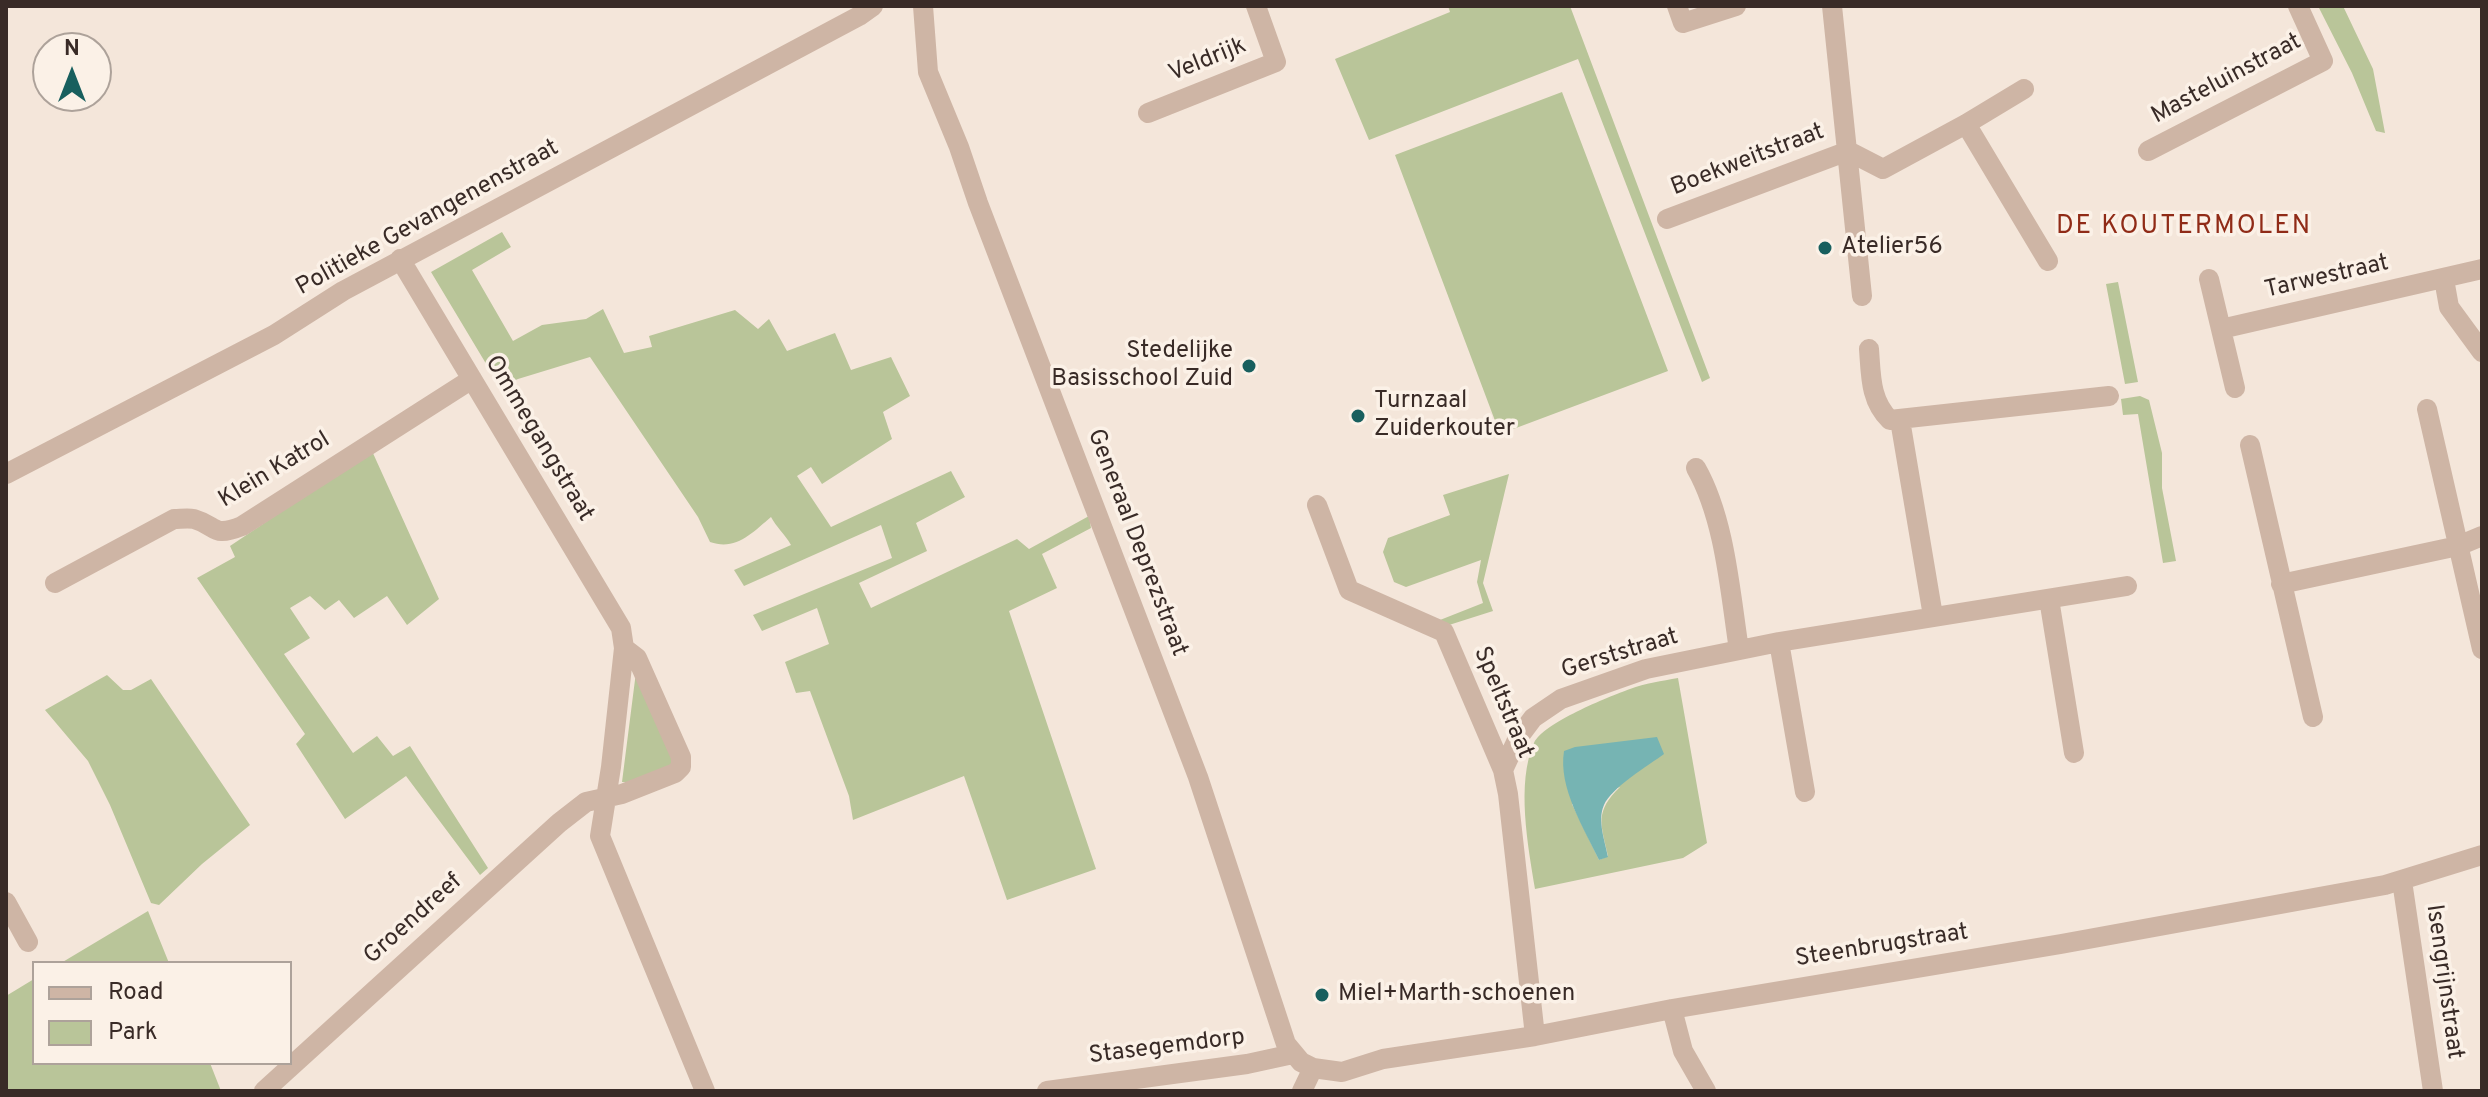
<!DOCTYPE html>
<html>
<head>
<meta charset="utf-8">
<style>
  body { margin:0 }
  #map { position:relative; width:2488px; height:1097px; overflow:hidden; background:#f4e6da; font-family:Overpass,sans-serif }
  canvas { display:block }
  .frame { position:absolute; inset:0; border:8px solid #392b27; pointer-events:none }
  .legend { position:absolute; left:32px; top:961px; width:260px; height:104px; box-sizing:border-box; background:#fbf1e7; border:2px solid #ada29a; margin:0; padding:10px 14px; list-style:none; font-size:24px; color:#392b27 }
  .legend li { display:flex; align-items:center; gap:16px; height:40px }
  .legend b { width:40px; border:2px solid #ada29a }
  .north { position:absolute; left:32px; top:32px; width:80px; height:80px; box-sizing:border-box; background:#fbf1e7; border:2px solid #ada29a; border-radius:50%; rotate:0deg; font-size:22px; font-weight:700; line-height:32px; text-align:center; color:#392b27 }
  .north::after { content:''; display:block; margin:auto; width:28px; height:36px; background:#185f5e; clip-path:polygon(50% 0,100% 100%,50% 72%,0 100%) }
</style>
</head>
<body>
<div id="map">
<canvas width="2488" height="1097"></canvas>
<div class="frame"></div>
<ul class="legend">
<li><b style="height:10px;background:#ceb5a5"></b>Road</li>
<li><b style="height:22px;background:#b9c599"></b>Park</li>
</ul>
<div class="north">N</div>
</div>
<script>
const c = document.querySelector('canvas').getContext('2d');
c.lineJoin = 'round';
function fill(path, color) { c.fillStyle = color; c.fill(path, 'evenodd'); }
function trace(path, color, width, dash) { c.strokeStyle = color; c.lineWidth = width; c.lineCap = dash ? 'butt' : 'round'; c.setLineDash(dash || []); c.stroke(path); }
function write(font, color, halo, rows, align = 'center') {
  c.font = font + ' Overpass,sans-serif'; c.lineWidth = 7; c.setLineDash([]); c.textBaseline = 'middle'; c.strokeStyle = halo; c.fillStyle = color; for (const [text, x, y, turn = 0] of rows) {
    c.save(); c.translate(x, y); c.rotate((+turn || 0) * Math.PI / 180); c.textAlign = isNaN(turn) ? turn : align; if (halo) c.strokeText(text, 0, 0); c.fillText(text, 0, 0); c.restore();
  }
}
const green = new Path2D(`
  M1448,6h122l140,372 -8,4 -124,-323 -209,81 -34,-81 115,-47z
  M2318,6h25l30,63 12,64 -9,-2 -24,-58z
  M1562,92l106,279 -168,63 -105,-279z
  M502,232l9,15 -39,23 41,71 29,-16 44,-6 17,-10 21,44 28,-6 -3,-11 86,-26 23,19 11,-10 18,32 48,-18 16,37 40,-13 19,39 -27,16 9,27 -70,45 -11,-17 -14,9 34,51 120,-56 14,26 -49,26 11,28 -68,32 12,25 146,-69 12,10 60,-33 2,12 -49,26 15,34 -48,23 87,258 -89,31 -43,-124 -111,44 -4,-24 -39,-105 -14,2 -11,-31 44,-18 -12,-36 -55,23 -9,-16 139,-57 -11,-33 -137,61 -10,-16 57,-25c-6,-11 -15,-18 -20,-28 -19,16 -35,34 -61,25l-12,-25 -108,-160 -72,22 -18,8 -69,-115z
  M2118,282l20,100 -13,2 -19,-100z
  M2140,396l9,4 13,53v35l14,73 -13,2 -25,-149 -15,1 -2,-16z
  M372,451l67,148 -32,26 -20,-29 -33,22 -15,-18 -14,10 -15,-14 -20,12 20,30 -26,16 69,99 24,-17 16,20 17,-10 78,122 -8,7 -74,-99 -61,43 -49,-75 9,-10 -108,-156 38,-21 -5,-11z
  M1509,474l-26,109 10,28 -44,14 -9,-5 43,-17 -6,-21 4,-22 -75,27 -12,-5 -11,-30 5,-14 62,-23 -7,-20z
  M636,672l35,85v10l-39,15h-10z
  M107,675l16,15h8l20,-11 99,146 -48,39 -43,41 -8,-2 -41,-98 -22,-44 -43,-51z
  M1678,678l29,165 -24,15 -148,31c-7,-43 -19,-106 -1,-146 9,-20 74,-46 96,-54 15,-6 32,-8 48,-11zM1620,787c-26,25 -19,37 -12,69l-9,4 -27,-56z
  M148,911l21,52h-108z
  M34,979v84h176l11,28h-215v-95z`);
const water = new Path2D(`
  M1657,737l7,17c-15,11 -53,34 -60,51 -7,15 1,36 4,52l-9,3c-15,-32 -41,-72 -35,-109l11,-4z`);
const minor = new Path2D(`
  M923,6l5,66 31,75 19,56 220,574 88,267 15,18 12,6 29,4 41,-13 152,-23 137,-27 389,-65 324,-59 97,-30
  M1677,6l6,17 53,-17
  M1832,6l30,290
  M1148,113l128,-51 -20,-56
  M1966,124l82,137
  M2148,151l175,-90 -25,-55
  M1667,219l181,-68 35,18 83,-45 58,-35
  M400,259l221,369 3,20 -13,119 -11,69 105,255
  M2209,279l26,109
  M2444,279l5,28 33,45
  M2221,329l261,-60
  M1869,349c2,26 1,52 21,71l219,-24
  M2427,409l55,240
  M1900,420l33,196
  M2250,445l63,272
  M1696,468c29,51 34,123 43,182
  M6,474l268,-139 69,-44 516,-275 14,-10
  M1317,505l32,85 95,42 59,138 5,24 27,242
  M55,583l119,-64c6,0 14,-1 20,0 24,7 18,19 48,7l230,-147
  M2281,584l177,-38 24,-10
  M2049,599l25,154
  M1779,642l26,150
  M1503,770l15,-32 15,-20 28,-19 85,-30 133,-27 348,-56
  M2402,881l31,210
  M6,902l22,40
  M1672,1009l11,42 23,40
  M264,1091l295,-268 27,-21 36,-8 53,-21 6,-6v-10l-44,-99 -13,-10
  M1047,1091l200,-27 46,-10
  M1302,1091l11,-23`);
const markers = [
  [1825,248,8,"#185f5e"],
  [1249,366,8,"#185f5e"],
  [1358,416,8,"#185f5e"],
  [1322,995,8,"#185f5e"]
];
const streetNames = [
  ["Veldrijk",1208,61,-22],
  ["Masteluinstraat",2227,80,-28],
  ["Boekweitstraat",1748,161,-21],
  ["Politieke Gevangenenstraat",428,219,-29],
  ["Tarwestraat",2327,278,-13],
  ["Ommegangstraat",538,439,59],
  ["Klein Katrol",275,471,-31],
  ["Generaal Deprezstraat",1136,543,69],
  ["Gerststraat",1620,655,-17],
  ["Speltstraat",1502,703,67],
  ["Groendreef",414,920,-42],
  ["Steenbrugstraat",1882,947,-9],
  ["Isengrijnstraat",2443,982,82],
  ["Stasegemdorp",1167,1048,-7]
];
const poiNames = [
  ["Atelier56",1841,248],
  ["Stedelijke",1233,352,"right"],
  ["Basisschool Zuid",1233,380,"right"],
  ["Turnzaal",1374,402],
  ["Zuiderkouter",1374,430],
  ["Miel+Marth-schoenen",1338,995]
];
const neighbourhoodNames = [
  ["DE KOUTERMOLEN",2184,228]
];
fill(green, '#b9c599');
fill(water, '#76b4b3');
trace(minor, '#ceb5a5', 20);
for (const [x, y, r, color] of markers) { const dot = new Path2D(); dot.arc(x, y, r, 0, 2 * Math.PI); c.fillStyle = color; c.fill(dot); trace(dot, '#fbf1e7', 3); }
write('24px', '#392b27', '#fbf1e7', streetNames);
write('24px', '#392b27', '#fbf1e7', poiNames, 'left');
c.letterSpacing = '2px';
write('26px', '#902b17', '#fbf1e7', neighbourhoodNames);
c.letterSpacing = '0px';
</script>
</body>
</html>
